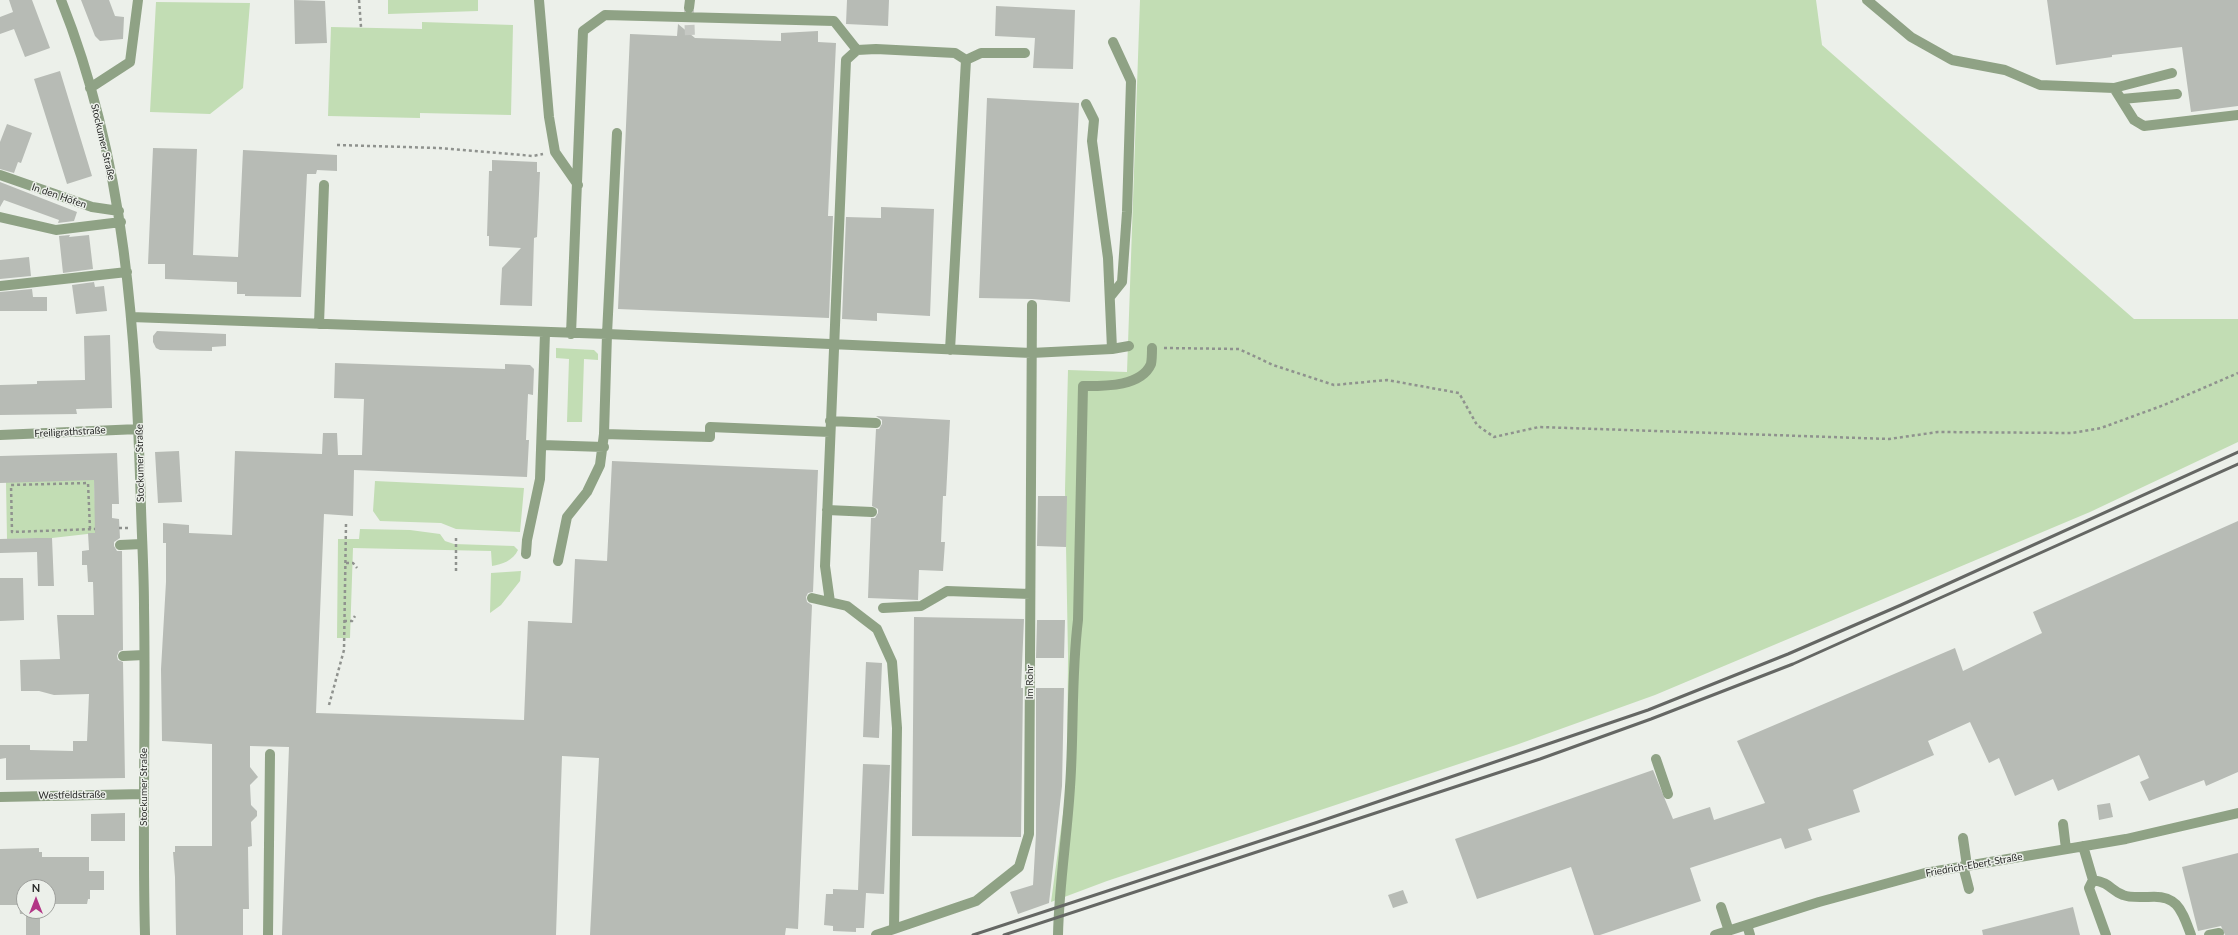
<!DOCTYPE html>
<html>
<head>
<meta charset="utf-8">
<style>
  body { margin:0 }
  #map { position:relative; width:2238px; height:935px; overflow:hidden; background:#ecf0ea; font-family:Lato,sans-serif }
  canvas { display:block }
  .north { position:absolute; left:16px; top:879px; width:40px; height:40px; box-sizing:border-box; background:#ecf0ea; border:1px solid #9ea09c; border-radius:50%; rotate:0deg; font-size:11px; font-weight:700; line-height:16px; text-align:center; color:#282927 }
  .north::after { content:''; display:block; margin:auto; width:14px; height:18px; background:#b23686; clip-path:polygon(50% 0,100% 100%,50% 72%,0 100%) }
</style>
</head>
<body>
<div id="map">
<canvas width="2238" height="935"></canvas>
<div class="north">N</div>
</div>
<script>
const c = document.querySelector('canvas').getContext('2d');
c.lineJoin = 'round';
function fill(path, color) { c.fillStyle = color; c.fill(path, 'evenodd'); }
function trace(path, color, width, dash) { c.strokeStyle = color; c.lineWidth = width; c.lineCap = dash ? 'butt' : 'round'; c.setLineDash(dash || []); c.stroke(path); }
function write(font, color, halo, rows, align = 'center') {
  c.font = font + ' Lato,sans-serif'; c.lineWidth = 3; c.setLineDash([]); c.textBaseline = 'middle'; c.strokeStyle = halo; c.fillStyle = color; for (const [text, x, y, turn = 0] of rows) {
    c.save(); c.translate(x, y); c.rotate((+turn || 0) * Math.PI / 180); c.textAlign = isNaN(turn) ? turn : align; if (halo) c.strokeText(text, 0, 0); c.fillText(text, 0, 0); c.restore();
  }
}
const green = new Path2D(`
  M388,0h90v11l-90,3z
  M1140,0h676l6,45 312,274h104v123l-148,70 -435,183 -139,50 -409,136 -56,21 16,-117 1,-129 -3,-166 3,-120 59,2z
  M156,2l94,1 -7,85 -33,26 -60,-2z
  M422,22l91,3 -2,90 -91,-2v5l-92,-2 3,-89 91,2z
  M556,348l38,2 4,4v6l-14,-1 -2,63h-15l2,-63 -13,-1z
  M94,479l2,54 -44,5 -45,1 -1,-57z
  M375,481l149,7 -4,44 -64,-3 -15,-6 -61,-2 -7,-10z
  M360,529l50,1 30,4 5,7 9,3 60,2 4,4c-5,11 -16,14 -26,16l-1,-15 -138,-3 -3,90h-13l1,-99h21z
  M521,571l-1,10 -19,24 -11,8 1,-40z`);
const building = new Path2D(`
  M9,0h23l18,48 -25,9 -11,-28 -14,5v-17l13,-5z
  M81,0h28l6,16 9,1 -1,22 -23,2 -5,-5z
  M294,0l31,1 2,42 -32,1z
  M847,0h42l-1,26 -42,-2z
  M2047,0h191v106l-47,6 -9,-65 -70,8v2l-56,8z
  M996,6l79,4 -2,59 -40,-1 2,-30 -40,-2z
  M678,24l17,14 86,3v-8l37,-2v11l18,1 -8,173h5l-4,102 -211,-9 12,-275 47,2z
  M60,71l32,105 -25,8 -33,-105z
  M987,98l92,5 -9,199 -38,-3 -53,-1z
  M7,124l25,9 -11,30 -3,-1 -4,11 -14,-4v-27z
  M153,148l44,1 -4,106 45,2 5,-107 94,5v16l-20,-1 -1,4h-9l-6,123 -56,-1v-2h-8v-12l-72,-3v-15h-17z
  M492,160l45,2v10h3l-3,65 -3,1 -2,68 -32,-1 2,-37 19,-20 -32,-2v-10h-2l2,-65h3z
  M0,182l77,30 -3,9 -16,2 1,-3 -55,-20 -4,7z
  M881,207l53,2 -4,107 -53,-3v8l-35,-2 4,-102 35,1z
  M70,235l-1,2 20,-2 4,34 -30,4 -4,-37z
  M29,257l2,19 -31,3v-19z
  M94,282l1,5 9,-1 3,25 -31,3 -4,-29z
  M32,289l1,8h14v14h-47v-19z
  M157,331l69,3v12l-14,1v4l-52,-1 -4,-2 -3,-6v-6z
  M110,335l2,73 -36,1 1,5 -77,1v-30l37,-1v-3l48,-1 -1,-44z
  M335,363l170,6v-5l25,1 4,4 -1,26 -5,-1 -2,46h3l-2,37 -173,-7 -1,46 -29,-2 -8,199 208,7 4,-99 44,2 3,-64 32,2 5,-100 206,9 -5,122 -5,1 -2,4 1,5 5,3 -14,324 -12,-1 -1,7h-195l9,-177 -37,-2 -6,179h-274l7,-188 -39,-1v21l8,10 -8,8 1,20 6,6v5l-6,6 1,24 -4,1 1,62h-6v26h-67l-1,-58 -2,-25h2v-6h37v-102l-50,-3 -1,-72 5,-87v-39h-3v-20l26,2v8l43,2 3,-84 87,3 1,-21h14l1,22h24l2,-56 -30,-1z
  M876,416l74,4 -4,76h-3l-2,46h4l-2,29 -24,-1 -1,30 -50,-2 3,-80h4l3,-5v-4l-6,-3 4,-77h3l3,-5v-4z
  M179,451l3,51 -24,1 -3,-51z
  M117,453l2,51h-7v14l7,1 1,19 -6,4v4l3,5h5l1,99 -4,1 -2,5 1,4 5,2 2,116 -119,2v-22l-6,1v-14h30v5l43,1v-10h14l2,-47 -35,1 -15,-4h-18l-1,-31 40,-1 -3,-44h37l-1,-33h-5l-1,-17h-5v-14l7,-1 -1,-17h7l-1,-53 -94,3v-27z
  M1038,496h29l-1,51 -29,-1z
  M2238,521v251l-32,14 -2,-6 -55,21 -9,-19 9,-4 -10,-23 -81,36 -5,-12 -38,17 -16,-38 -10,5 -19,-41 -42,19 6,14 -81,35 7,22 -52,17 4,11 -27,9 -4,-11 -91,30 11,33 -101,34h-6l-23,-68 -94,32 -22,-60 198,-69 20,49 37,-12 4,13 51,-17 -28,-62 218,-93 8,23 79,-38 -9,-21z
  M36,538h16l2,48h-16l-1,-34 -37,1v-14z
  M0,578h23l1,42 -24,1z
  M914,617l110,2 -3,69h2l-2,149 -109,-1z
  M1037,620h28l-1,38h-28z
  M866,662l16,1 -3,75 -16,-1z
  M1036,688h28l-2,98 -13,117 -31,11 -8,-22 23,-7 3,-51z
  M863,764l27,1 -6,129 -18,-1 -2,35h-8v4l-23,-1v-5l-9,-1 2,-31h7v-5l25,1z
  M2110,803l3,14 -14,3 -2,-15z
  M125,813v28h-34v-27z
  M39,848v4h3v5h47v14h15v19h-14v9h-2l-1,5h-39v-17h-24v24h16v24h-14v-21h-6l-1,-9h-19v-56z
  M2238,853v82h-13l-4,-9 -23,5 -16,-64z
  M1403,890l5,13 -15,5 -5,-13z
  M2073,907l7,28h-97l-1,-5z`);
const minorTunnel = new Path2D(`
  M689,10l1,28`);
const path = new Path2D(`
  M359,0l2,27
  M337,145l102,3 94,8 10,-2
  M1164,348l75,1 34,16 61,20 53,-5 72,13 18,32 17,12 45,-10 350,12 49,-7 134,1 29,-5 63,-23 74,-32
  M119,528h10
  M90,529l-2,-46 -77,2 1,47 83,-3
  M346,563h7l4,5
  M456,571v-34
  M344,621h8l3,-5
  M329,705l15,-55 2,-126`);
const minor = new Path2D(`
  M61,0c65,162 75,335 80,508 1,33 3,66 3,100 2,109 -2,218 1,327
  M539,0l10,117 6,35 23,33
  M1867,0l44,37 41,23 53,10 35,15 74,3 20,32 10,6 94,-11
  M689,8l1,-8
  M966,60l15,-7h44
  M90,88l40,-26 8,-62
  M2114,88l58,-15
  M2122,99l55,-5
  M1086,104l8,16 -2,21 16,117 4,91
  M617,133l-10,201 -3,100 106,3v-10l120,5
  M0,175l92,32 27,4
  M0,217l56,13 65,-8
  M0,286l127,-14
  M1110,297l12,-15 5,-70 4,-131 -18,-39
  M131,317l476,17 424,19 81,-4 17,-3
  M319,324l5,-139
  M571,334l12,-303 22,-16 229,6 23,29
  M830,421l46,2
  M0,435l139,-6
  M542,445l62,2
  M827,510l45,2
  M120,545l22,-1
  M526,554l1,-14 13,-61 5,-146
  M558,561l9,-44 20,-25 13,-27 4,-31
  M812,598l35,8 30,23 15,33 5,66 -3,201 -18,6
  M830,602l-5,-36 21,-506 11,-10 19,-1 79,4 11,7 -16,290
  M883,608l38,-2 26,-15 83,3
  M123,656l21,-1
  M1656,759l12,35
  M0,797l144,-3
  M2063,824l3,25
  M1963,838l4,28
  M2083,846l10,34 -4,8 17,47
  M1963,866l6,23
  M2093,880c18,3 17,10 30,15 7,3 17,2 25,2 30,-3 34,14 43,38
  M1721,907l8,24
  M1747,925l3,10
  M894,929l82,-28 43,-34 10,-33 3,-529
  M268,935l2,-181
  M1058,935c1,-50 9,-98 12,-148 4,-56 1,-111 8,-167l5,-234c21,0 58,1 68,-22 1,-5 1,-11 1,-16
  M1715,935l104,-33 106,-29 201,-34 112,-26
  M2209,935l10,-2`);
const rail = new Path2D(`
  M973,935l342,-112 333,-113 140,-56 113,-49 337,-153
  M1004,935l536,-176 111,-40 142,-55 445,-200`);
const streetNames = [
  ["Stockumer Straße",103,142,77],
  ["In den Höfen",59,196,19],
  ["Freiligrathstraße",70,432,-3],
  ["Stockumer Straße",140,463,-91],
  ["Im Rohr",1030,682,-90],
  ["Stockumer Straße",144,787,-90],
  ["Westfeldstraße",72,795,-1],
  ["Friedrich-Ebert-Straße",1974,865,-10]
];
fill(green, '#c2ddb4');
fill(building, '#b7bbb5');
trace(minorTunnel, '#c5c8c3', 10, [10, 5]);
trace(path, '#8f928e', 2.5, [3, 3]);
trace(minor, '#8fa285', 10);
trace(rail, '#656764', 3);
write('10px', '#282927', '#ecf0ea', streetNames);
</script>
</body>
</html>
